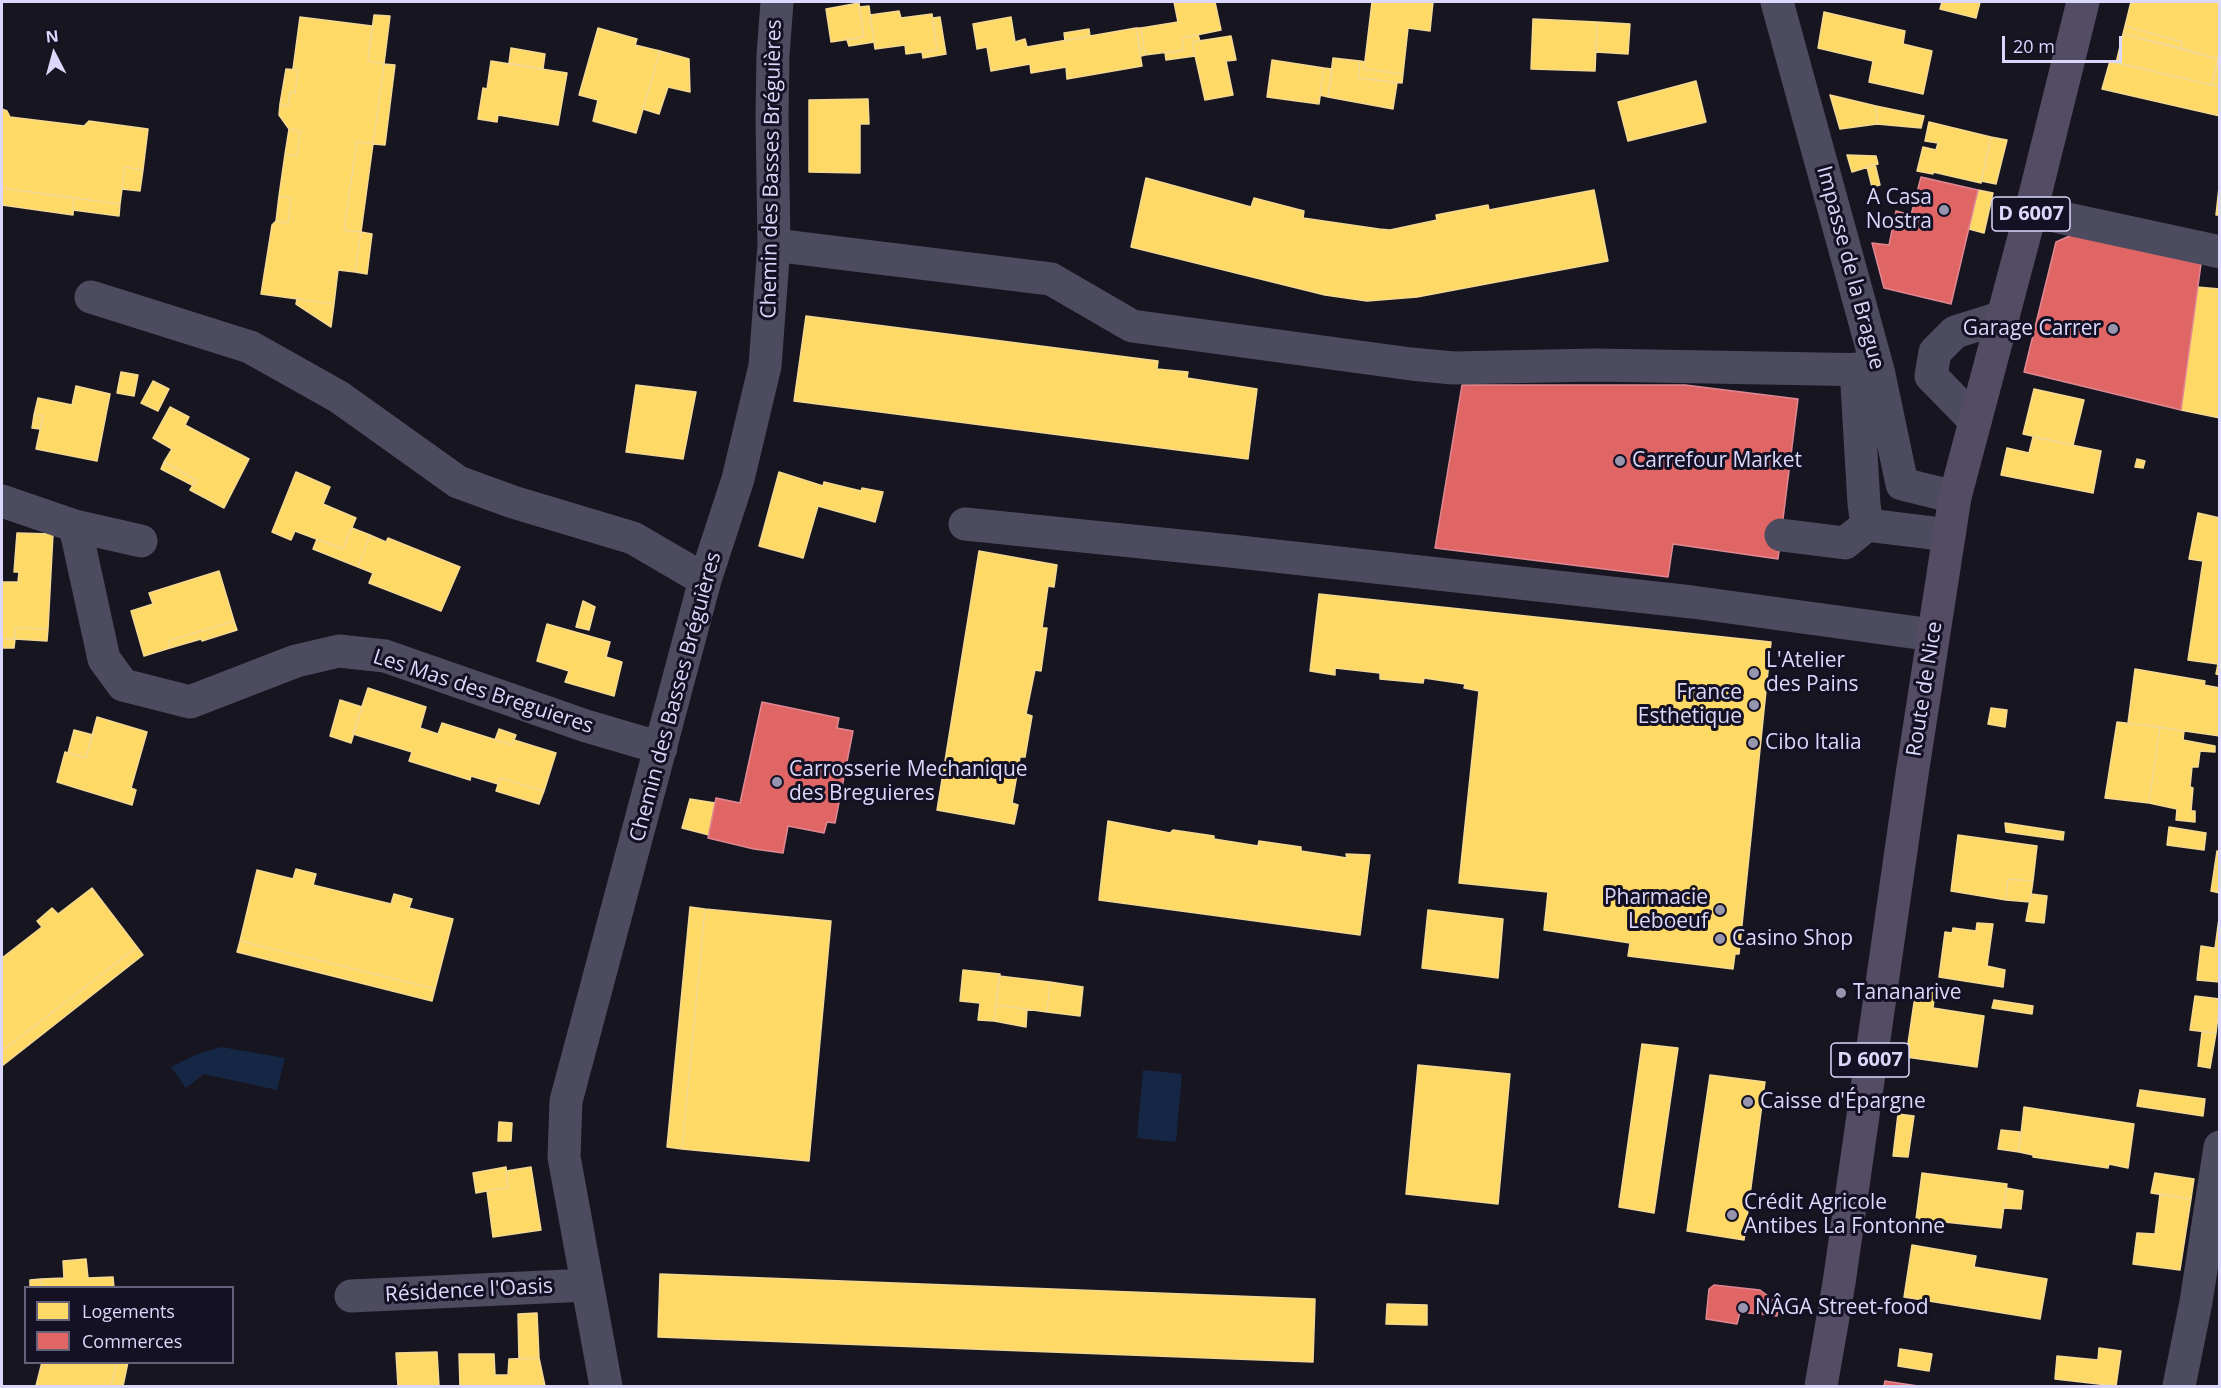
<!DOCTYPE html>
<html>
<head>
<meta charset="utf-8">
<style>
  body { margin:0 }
  #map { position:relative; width:2221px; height:1388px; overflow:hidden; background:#171520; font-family:"Open Sans",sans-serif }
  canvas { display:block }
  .frame { position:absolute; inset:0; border:3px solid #dcd8fb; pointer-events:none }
  .legend { position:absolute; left:24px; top:1286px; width:210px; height:78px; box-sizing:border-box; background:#141124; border:2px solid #64617a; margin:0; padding:8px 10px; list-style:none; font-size:18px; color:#dcd8fb }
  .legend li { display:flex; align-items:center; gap:12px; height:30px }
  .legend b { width:30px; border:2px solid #64617a }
  .north { position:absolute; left:24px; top:24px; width:60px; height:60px; -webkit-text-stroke:4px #141124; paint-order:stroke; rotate:354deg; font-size:16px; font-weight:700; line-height:24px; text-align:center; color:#dcd8fb }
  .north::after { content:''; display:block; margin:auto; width:21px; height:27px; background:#dcd8fb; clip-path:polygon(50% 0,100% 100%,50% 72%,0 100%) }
  .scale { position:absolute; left:2002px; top:36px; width:120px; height:27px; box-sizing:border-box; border:3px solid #dcd8fb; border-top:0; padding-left:8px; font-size:18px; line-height:21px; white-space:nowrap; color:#dcd8fb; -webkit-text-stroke:4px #141124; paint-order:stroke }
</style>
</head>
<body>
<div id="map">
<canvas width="2221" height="1388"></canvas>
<div class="frame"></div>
<ul class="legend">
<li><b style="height:16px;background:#ffd966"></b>Logements</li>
<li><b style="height:16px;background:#e06666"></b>Commerces</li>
</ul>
<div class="north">N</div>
<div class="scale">20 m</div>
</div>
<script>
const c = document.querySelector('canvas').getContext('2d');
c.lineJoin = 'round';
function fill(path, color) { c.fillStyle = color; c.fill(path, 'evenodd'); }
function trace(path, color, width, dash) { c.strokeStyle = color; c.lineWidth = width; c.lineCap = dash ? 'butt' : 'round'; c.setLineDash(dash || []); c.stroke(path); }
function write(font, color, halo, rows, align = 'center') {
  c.font = font + ' "Open Sans",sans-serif'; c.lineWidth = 6; c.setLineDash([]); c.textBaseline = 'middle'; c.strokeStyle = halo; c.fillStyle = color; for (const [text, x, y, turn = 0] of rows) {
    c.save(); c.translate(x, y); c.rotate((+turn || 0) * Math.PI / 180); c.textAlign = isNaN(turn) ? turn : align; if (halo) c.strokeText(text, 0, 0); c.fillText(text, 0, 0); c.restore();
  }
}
const water = new Path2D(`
  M221,1047l64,11 -8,32 -73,-16 -18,14 -15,-21 24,-12z
  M1143,1070l39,4 -6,68 -39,-4z`);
const homes = new Path2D(`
  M1174,2h41l6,28 -39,8 2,12 -39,5 -4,-27 37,-6z
  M1372,2h61l-3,29 -22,-3 -5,46 -39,-5z
  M1942,2h38l-4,16 -36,-9z
  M2131,2h89v50l-2,7 -37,-11 1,-6 -57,-16z
  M859,3l5,34 -33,5 -5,-33z
  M869,6l5,36 -25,4 -2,-6 17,-3 -5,-30z
  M899,11l2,7 31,-4 5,36 -31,4 -1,-9 -30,4 -5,-34z
  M1824,12l81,19 -2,13 29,7 -9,43 -54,-12 4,-21 -55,-13z
  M374,15l16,1 -6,48 -16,-3z
  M300,17l72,9 -4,35 16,3 -11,80 -16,-3 -13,89 17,2 -6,40 -17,-2 -4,34 -73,-10 11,-69 4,-4 12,2 3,-25 -12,-2 6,-42 12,2 3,-25 -11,-2 -10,-14 1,-11 8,2 2,-14 5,1 3,-23 -5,-1z
  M940,17l6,37 -23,4 -1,-6 15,-2 -4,-32z
  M1011,17l4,25 10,-3 2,8 109,-19 6,38 -75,13 -1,-12 -35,6 -1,-9 -39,7 -4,-24 -10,2 -4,-25z
  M1533,19l64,3 -2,49 -64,-2z
  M1597,22l33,2 -2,30 -32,-2z
  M2125,26l57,16 -1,6 -58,-14z
  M598,28l39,11 -2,6 25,6 -24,82 -43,-12 5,-21 -19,-5z
  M1136,28h5l4,27 -4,1z
  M1089,29l1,7 -25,5 -1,-8z
  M2123,34l95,25 -6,26 -96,-22z
  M1198,35l2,6 -8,1 3,14 -29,4 -1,-7 19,-3 -2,-12z
  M1231,36l5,24 -10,1 7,34 -28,5 -13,-58z
  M511,48l34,6 -2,15 -34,-6z
  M660,51l29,8 1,33 -22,-5 -9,27 -16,-5z
  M2220,52v35l-8,-2z
  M1333,58l27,3 -2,17 39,5 -4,26 -65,-12z
  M1272,60l52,8 -5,36 -52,-7z
  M491,61l76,12 -9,52 -60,-10 -1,7 -19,-3 5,-31 4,1z
  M1360,61l5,1 -1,7 39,5 -1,9 -44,-5z
  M2110,61l110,26v29l-118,-27z
  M384,64l11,1 -10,80 -12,-1z
  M1324,68l8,1 -4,28 -8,-2z
  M286,69l12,1 -3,23 -5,-1 -2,14 -8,-2z
  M1696,81l10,41 -78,19 -10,-39z
  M1830,95l46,11 1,18 -37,5z
  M868,99l1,25h-9v49l-51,-1v-72z
  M1876,106l48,10 -3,12 -44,-4z
  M2,109l5,2 3,6 74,9 5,-5 59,8 -5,41 -18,-3 -5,37 -118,-16z
  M1929,122l62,15 -10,46 -48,-11v2l-16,-3 6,-24 13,3 2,-7 -13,-2z
  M289,129l11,2 -3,25 -12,-2z
  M1991,137l16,3 -11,44 -15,-3z
  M357,141l16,3 -12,88 -17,-2z
  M1847,155l29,1 2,8 -26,8z
  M1875,164l5,21 -8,2 -5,-20z
  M125,167l18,3 -3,21 -18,-2z
  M1146,178l105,29 3,-9 50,13 -1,7 76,11 11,1 47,-10 -1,-5 52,-10 1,5 105,-20 14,71 -191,36 -50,4 -42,-6 -194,-48z
  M2220,178v37h-4z
  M2,188l72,10 -1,17 -71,-10z
  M1978,190l15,3 -9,40 -15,-4z
  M279,196l12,2 -3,25 -12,-2z
  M74,198l46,6 -1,12 -46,-6z
  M361,232l11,2 -5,40 -12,-2z
  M2197,287l23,2v129l-39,-8z
  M297,299l37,5 -3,23 -35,-23z
  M806,316l352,45 -1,8 31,3 -1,6 70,11 -9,70 -454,-58z
  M121,372l17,3 -4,21 -17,-3z
  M153,381l16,8 -11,22 -17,-8z
  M636,385l60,7 -13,67 -57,-7z
  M76,386l34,8 -13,67 -61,-12 7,-33 -9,-1 4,-17 34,7z
  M2034,389l50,11 -11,45 -50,-11z
  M170,407l19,10 -4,8 64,34 -25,49 -34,-18 6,-10 -32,-18 8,-13 -19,-11z
  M34,415l9,1 -3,13 -8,-1z
  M2033,437l68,14 -8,42 -92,-18 6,-27 22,5z
  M2137,459l8,2 -2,7 -8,-1z
  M164,462l32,18 -4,5 -31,-16z
  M296,472l34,15 -7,17 33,14 -13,31 -48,-18 -4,9 -19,-8z
  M779,472l44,14 1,-4 37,9 1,-3 21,4 -8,30 -57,-16 -15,52 -44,-12z
  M2198,513l22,5v157l-4,-1 2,-10 -30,-4 15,-99 -14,-2z
  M352,528l18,7 -12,32 -45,-18 4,-10 26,10z
  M17,533l36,1 -5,95 -33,-1v11h-13v-57h16l1,-10h-5z
  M370,535l16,7 2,-4 72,29 -19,44 -72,-28 4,-10 -15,-6z
  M979,551l78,14 -3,22 -6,-1 -6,42h5l-6,43 -6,-1 -9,44 6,2 -7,41h-5l-8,46 6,2 -4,19 -77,-14z
  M219,571l15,50 -66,20 2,7 -26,8 -13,-45 22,-7 -4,-11z
  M1319,594l452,48 -32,312h-4l-2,15 -105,-13 2,-13 -86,-13 4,-38 -89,-9 20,-192 -15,-3 1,-4 -41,-6 -1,5 -43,-4v-6l-45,-5v7l-25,-4z
  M583,601l12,6 -6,23 -13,-3z
  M234,621l3,9 -35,11 -1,-2 -31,9 -2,-7z
  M547,624l63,18 -4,15 16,5 -8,34 -49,-14 4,-11 -32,-10z
  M15,628l33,1 -1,12 -32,-2z
  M2,639h13l-1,9h-12z
  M2135,669l70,12 -1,4 16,3v48l-92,-13z
  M368,688l58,19 -6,21 18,6 4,-11 70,22 2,-5 42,13 -12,38 -44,-13 -2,6 -27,-8 -1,4 -61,-19 3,-9 -59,-18z
  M340,700l22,7 -11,36 -21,-7z
  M1991,708l16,2 -2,17 -17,-3z
  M97,717l50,15 -16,56 5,2 -4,15 -75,-23 8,-30 21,6z
  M2117,722l43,5 -11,76 -44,-5z
  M2160,727l24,4 -1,9 32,6v6l-15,-1 -2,16h-6l-2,20 3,1 -2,23h4v11l-19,-2 1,-11 -28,-6z
  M499,729l17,6 -4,10 -17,-5z
  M74,730l19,5 -7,23 -18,-5z
  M500,778l44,13 -5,13 -43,-13z
  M690,799l25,4 -6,32 -27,-7z
  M1108,821l62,12 3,-3 41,6v3l44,7 1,-5 42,6v4l46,7 -1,-4 24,1 -10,80 -261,-35z
  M2005,823l59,9 -1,8 -57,-8z
  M2169,827l37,6 -2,17 -37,-5z
  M1958,835l79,11 -4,35 -25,-2 -2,21 -55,-9z
  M2217,851l3,1v41l-9,-2z
  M296,869l20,5 -3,11 78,19 3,-10 18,5 -3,9 44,11 -18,70 -195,-48 17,-71 36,9z
  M2008,879l25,2 -3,21 -24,-2z
  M92,888l45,59 -135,104v-93l40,-31 -5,-6 15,-13 6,6z
  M2031,894l16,2 -3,27 -18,-2z
  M690,907l15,2 -23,240 -15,-2z
  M705,909l126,12 -22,240 -127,-12z
  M1428,910l75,9 -5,59 -76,-10z
  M2220,911v38l-5,-1z
  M1977,923l16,1 -6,42 18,4 -2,17 -64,-10 6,-45 7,1 1,-5 23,3z
  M240,941l195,48 -3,12 -195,-49z
  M2201,946l19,3v33l-23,-2z
  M137,947l6,8 -141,111v-15z
  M963,970l37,4 -6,47 -16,-1 2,-17 -20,-2z
  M999,976l51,6 -3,30 -51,-7z
  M1050,982l33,5 -3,29 -33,-4z
  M1916,989l19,3 -2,16 51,8 -7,51 -71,-10z
  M2195,996l25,3 -4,34 -26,-3z
  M1994,1000l39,6 -1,8 -40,-6z
  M996,1005l31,4 -1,18 -32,-6z
  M2202,1032l14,1 -6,35 -12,-2z
  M1642,1044l36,4 -24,165 -35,-6z
  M1418,1065l92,9 -12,130 -92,-10z
  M1710,1075l55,7 -21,158 -57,-9z
  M2140,1090l65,9 -2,17 -66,-10z
  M2024,1107l110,17 -6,44 -19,-4 -1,4 -75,-11v-2l-14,-3z
  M1898,1114l16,2 -6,41 -15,-1z
  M499,1122l13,1 -1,18h-13z
  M2001,1130l19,2 -1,20 -21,-3z
  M506,1167l2,20 -32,6 -3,-20z
  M531,1167l10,63 -48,7 -6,-46 21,-4 -2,-16z
  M1922,1173l85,11 -6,44 -85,-9z
  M2155,1173l39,6 -3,20 -40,-6z
  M2006,1188l17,3 -2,18 -17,-1z
  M2160,1194l31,5 -11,71 -47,-6 4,-31 18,1z
  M1912,1245l64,11 -2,11 73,12 -7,40 -136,-22z
  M86,1259l2,19 25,-1 1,11h-73v-9l23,-1 -1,-17z
  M660,1274l655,25 -2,63 -655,-25z
  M41,1279v9h-11v-8z
  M1387,1304l40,1v20l-41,-1z
  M537,1313l2,45 -20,1 -1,-45z
  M2099,1348l22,3 -5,35 -61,-7 2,-23 41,4z
  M1900,1349l32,5 -3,17 -31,-5z
  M437,1352l2,34h-41l-2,-33z
  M459,1354h35l1,21h13l1,-16 30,-1 6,28h-85z
  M42,1362h75l-6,24h-75z
  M117,1362h11l-5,24h-12z`);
const shops = new Path2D(`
  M1921,177l57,13 -27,114 -67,-16 -12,-45 17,2 7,-34 15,4z
  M2074,234l127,30 -20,146 -157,-38 32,-130z
  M1462,385h223l113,14 -20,160 -105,-15 -5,33 -233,-29z
  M762,702l77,16 -2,10 16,3 -18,92 -8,-1 -3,11 -36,-7 -5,27 -29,-4 -46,-11 8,-40 24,5z
  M1714,1285l46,5 19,14 -2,12 -37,-4 -3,12 -31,-5 3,-30z
  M1885,1381l13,2 20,3h-34z`);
const minor = new Path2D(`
  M1777,2l101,368 24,114 53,13
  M2031,211l189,41
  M774,245l277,34 81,47 279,38 42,4 142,-3 283,5
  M91,297l159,50 89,50 119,85 55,20 120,36 72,42
  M1856,369l8,135 3,21 82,10
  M1975,421l-44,-45 4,-24 20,-20 48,-15
  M2,501l73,25 66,15
  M965,524l265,27 462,51 241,33
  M75,526l29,133 19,26 67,17 106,-41 43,-10 46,5 201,70 75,22
  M1781,535l64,8 22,-18
  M351,1296l236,-11
  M606,1386l-42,-229 2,-56 139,-521 33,-101 27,-113 9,-121 -2,-127 1,-63 4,-53
  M2179,1386l17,-84 24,-155`);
const major = new Path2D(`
  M1821,1386l18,-103 72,-502 44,-284 76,-286 52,-209`);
const markers = [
  [1944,210,6,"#9794ae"],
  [2113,329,6,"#9794ae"],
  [1620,461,6,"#9794ae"],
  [1754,673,6,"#9794ae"],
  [1754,705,6,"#9794ae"],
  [1753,743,6,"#9794ae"],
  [777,782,6,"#9794ae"],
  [1720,910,6,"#9794ae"],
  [1720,939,6,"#9794ae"],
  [1841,993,6,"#9794ae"],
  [1748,1102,6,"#9794ae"],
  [1732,1215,6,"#9794ae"],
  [1743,1308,6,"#9794ae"]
];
const shields = [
  [2031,214,78],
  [1870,1060,78]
];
const shieldNames = [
  ["D 6007",2031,214],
  ["D 6007",1870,1060]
];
const streetNames = [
  ["Chemin des Basses Bréguières",772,169,-89],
  ["Impasse de la Brague",1850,268,75],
  ["Route de Nice",1925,689,-81],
  ["Les Mas des Breguieres",483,692,18],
  ["Chemin des Basses Bréguières",676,697,-75],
  ["Résidence l'Oasis",469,1291,-3]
];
const poiNames = [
  ["A Casa",1932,198,"right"],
  ["Nostra",1932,222,"right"],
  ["Garage Carrer",2101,329,"right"],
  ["Carrefour Market",1632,461],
  ["L'Atelier",1766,661],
  ["des Pains",1766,685],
  ["France",1742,693,"right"],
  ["Esthetique",1742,717,"right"],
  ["Cibo Italia",1765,743],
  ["Carrosserie Mechanique",789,770],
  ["des Breguieres",789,794],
  ["Pharmacie",1708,898,"right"],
  ["Leboeuf",1708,922,"right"],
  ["Casino Shop",1732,939],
  ["Tananarive",1853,993],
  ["Caisse d'Épargne",1760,1102],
  ["Crédit Agricole",1744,1203],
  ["Antibes La Fontonne",1744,1227],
  ["NÂGA Street-food",1755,1308]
];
fill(water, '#162745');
fill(homes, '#ffd966');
trace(homes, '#f4d993', 1.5);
fill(shops, '#e06666');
trace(shops, '#df8893', 1.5);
trace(minor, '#4d4b5f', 33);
trace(major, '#544c64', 33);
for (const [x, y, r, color] of markers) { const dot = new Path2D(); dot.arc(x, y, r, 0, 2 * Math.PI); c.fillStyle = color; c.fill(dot); trace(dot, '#141124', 2); }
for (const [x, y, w] of shields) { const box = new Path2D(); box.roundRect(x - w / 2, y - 17, w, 34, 4.5); c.fillStyle = '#141124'; c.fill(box); trace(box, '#dcd8fb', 1.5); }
write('bold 20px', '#dcd8fb', null, shieldNames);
write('21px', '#dcd8fb', '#141124', streetNames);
write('21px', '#dcd8fb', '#141124', poiNames, 'left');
</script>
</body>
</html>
